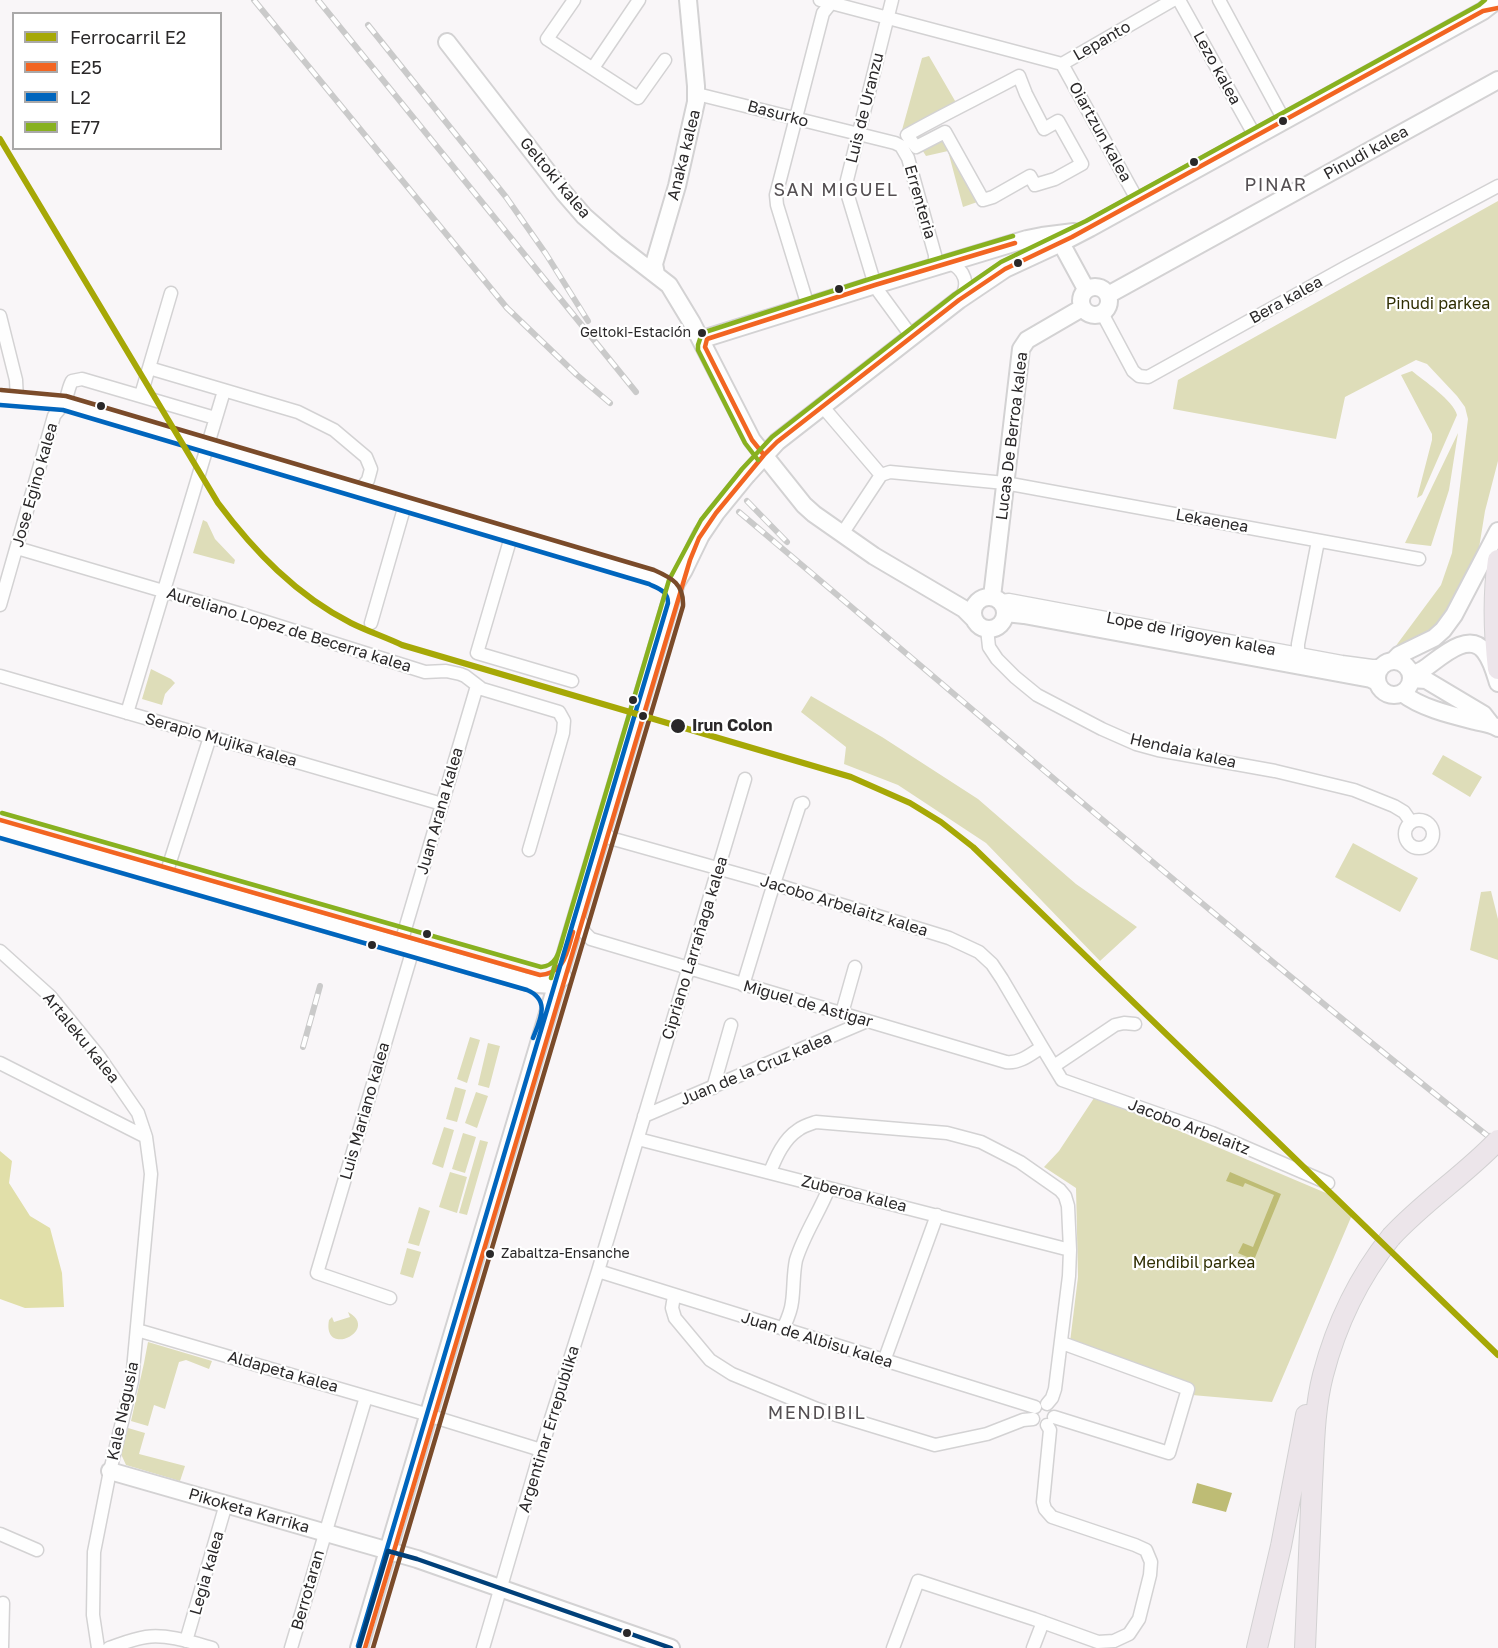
<!DOCTYPE html>
<html>
<head>
<meta charset="utf-8">
<style>
  body { margin:0 }
  #map { position:relative; width:1498px; height:1648px; overflow:hidden; background:#f9f6f8; font-family:"Golos Text",sans-serif }
  canvas { display:block }
  .legend { position:absolute; left:12px; top:12px; width:210px; height:138px; box-sizing:border-box; background:#fff; border:2px solid #aaa9a9; margin:0; padding:8px 10px; list-style:none; font-size:18px; color:#2a2829 }
  .legend li { display:flex; align-items:center; gap:12px; height:30px }
  .legend b { width:30px; border:2px solid #aaa9a9 }
</style>
</head>
<body>
<div id="map">
<canvas width="1498" height="1648"></canvas>
<ul class="legend">
<li><b style="height:8px;background:#a6a806"></b>Ferrocarril E2</li>
<li><b style="height:8px;background:#f26522"></b>E25</li>
<li><b style="height:8px;background:#0065bd"></b>L2</li>
<li><b style="height:8px;background:#88b120"></b>E77</li>
</ul>
</div>
<script>
const c = document.querySelector('canvas').getContext('2d');
c.lineJoin = 'round';
function fill(path, color) { c.fillStyle = color; c.fill(path, 'evenodd'); }
function trace(path, color, width, dash) { c.strokeStyle = color; c.lineWidth = width; c.lineCap = dash ? 'butt' : 'round'; c.setLineDash(dash || []); c.stroke(path); }
function write(font, color, halo, rows, align = 'center') {
  c.font = font + ' "Golos Text",sans-serif'; c.lineWidth = 4.5; c.setLineDash([]); c.textBaseline = 'middle'; c.strokeStyle = halo; c.fillStyle = color; for (const [text, x, y, turn = 0] of rows) {
    c.save(); c.translate(x, y); c.rotate((+turn || 0) * Math.PI / 180); c.textAlign = isNaN(turn) ? turn : align; if (halo) c.strokeText(text, 0, 0); c.fillText(text, 0, 0); c.restore();
  }
}
const green = new Path2D(`
  M929,56l29,50 -51,29 -5,-5 20,-72z
  M945,132l38,68 -20,7 -15,-56 -22,5 -7,-11z
  M1498,201v260l-13,50 -6,37 -26,58 -19,21 -21,15 -15,9 -3,-4 46,-62 11,-32 16,-134 -3,-12 -8,-11 -30,-32 -11,-4 -71,37 -9,42 -163,-30 5,-29z
  M1412,371c11,9 42,30 45,44l-35,80 -5,3 15,-58v-6l-31,-59z
  M1458,433l-9,57 -18,56 -26,-3z
  M203,520l4,2 8,17 20,21 -1,4 -41,-11z
  M151,669l20,10 4,4 -10,11 -3,11 -20,-6z
  M811,696l71,41 96,62 98,85 61,43 -37,34 -114,-118 -88,-58 -54,-21 2,-17 -45,-35z
  M1443,755l39,22 -12,20 -38,-23z
  M1353,843l65,35 -18,34 -65,-35z
  M1491,891l7,28v41l-28,-10 11,-58z
  M470,1037l10,3 -13,43 -10,-4z
  M488,1043l12,3 -11,42 -11,-3z
  M455,1087l11,3 -9,32 -11,-3z
  M476,1092l12,4 -11,32 -12,-5z
  M1094,1098l43,15 196,83 19,19 -80,187 -80,-7 -122,-53 8,-65 -2,-89 -32,-21 15,-16z
  M444,1127l10,3 -11,38 -11,-4z
  M463,1133l13,4 -11,36 -13,-4z
  M480,1140l8,2 -21,73 -8,-2z
  M450,1172l17,5 -10,36 -18,-6z
  M419,1207l11,4 -11,35 -11,-3z
  M407,1248l14,4 -8,26 -13,-4z
  M348,1312c33,18 -26,47 -19,8l3,-3 2,5 16,-5z
  M148,1342l64,19 -3,8 -23,-9 -7,2 -14,47 -11,-4 -6,21 -17,-5 13,-58z
  M128,1428l17,5 -6,21 46,12 -5,15 -54,-16 -5,-11z`);
const forest = new Path2D(`
  M0,1151l12,10 -3,22 21,33 20,12 12,45 2,34 -39,1 -25,-9z`);
const water = new Path2D(`
  M1230,1172l51,22 -27,66 -16,-7 5,-10 10,4 21,-52 -29,-12 -2,4 -17,-6z
  M1197,1483l35,10 -6,19 -34,-9z`);
const street = new Path2D(`
  M574,0l-27,39 91,59 27,-38
  M820,0l242,64
  M892,0l-45,180 1,16 27,89 4,7 33,45
  M1179,0l76,136
  M1219,0l65,120
  M1062,64l76,137
  M1062,64l111,-64
  M593,68l46,-68
  M1019,76l7,18 18,35 14,-8 24,43 -27,15 -20,6 -5,-9 -37,21 -10,3 -38,-68 -29,15 -9,-12c37,-21 75,-39 112,-59z
  M697,94l198,49 6,3 7,12 27,97v12
  M950,263c15,7 20,21 10,36
  M808,306l-31,-101 -1,-10 47,-182 8,-10
  M1102,313l31,58 6,5 9,1 198,-110 152,-81
  M0,316l16,64 1,20
  M149,368l149,44 36,18 32,27 5,12 -3,11 -9,11
  M141,395l30,-102
  M0,397l64,6 588,174c11,5 20,8 24,19
  M823,407l58,68
  M881,475l9,-3 115,11 414,76
  M842,534l39,-59
  M511,537l-34,116 95,28
  M17,548l224,66 184,58 21,-1 14,3 5,2 17,13 77,23 5,9 -1,12 -34,117
  M1000,601l9,-1 333,62 30,4h9
  M0,605l54,-189c3,-5 8,-9 10,-13 4,-7 4,-15 8,-22l10,-2 133,39
  M371,623l34,-118
  M987,629l2,18 8,12 18,18 22,18 65,34 34,15 22,6 117,21 79,19 40,16 10,6 7,10
  M1298,654v-10l20,-103
  M0,676l442,128
  M127,713l97,-322
  M1405 834a14 14 0 1 1 28 0a14 14 0 1 1-28 0Z
  M604,826l1,7 5,5 164,46 175,54 30,14 13,12 10,15 40,68 20,33 150,53 116,50
  M168,868l42,-131
  M581,922l3,10 7,7 415,123c13,2 25,-8 36,-15
  M403,936l74,-250
  M0,951l50,45 48,59 40,58 8,24 5,37 -19,207 -22,90 -16,81 -1,63 5,33
  M743,985l27,-89 30,-92 3,-1
  M842,1013l13,-46
  M0,1063l146,74
  M1054,1066l61,-41 9,-2 11,1
  M713,1088l18,-63
  M644,1116l223,-95
  M638,1139l432,111
  M770,1172c6,-15 14,-33 28,-42 5,-4 12,-6 18,-8l131,11 34,9 39,20 40,28 5,6 3,10 2,44 -1,26 -14,113 -3,9 -5,6
  M598,1271l437,136
  M674,1296l-2,12 3,10 35,42 22,14 85,35 118,36 52,-11 36,-14 10,-1
  M390,1298l-73,-25 96,-324
  M783,1329c4,-9 8,-17 9,-27 2,-13 1,-28 4,-42 8,-26 23,-47 33,-72
  M137,1330l292,85
  M884,1361l53,-146
  M434,1417l107,33
  M1054,1417l115,36 19,-64 -126,-46
  M0,1534l37,16
  M186,1641l40,-137
  M2,1648l1,-45
  M109,1648c12,-4 24,-9 37,-11 21,-3 45,5 66,11
  M291,1648l75,-251
  M483,1648l58,-198 57,-179 147,-492
  M893,1648l25,-67 116,38 64,23 16,-1 15,-7 10,-15 11,-44 1,-13 -5,-12 -11,-5 -83,-28 -7,-8 -2,-7 7,-72 -3,-5
  M1033,1648l10,-26`);
const secondary = new Path2D(`
  M447,42l117,151 20,23 32,28 53,41 23,38 60,117 52,65 10,9 60,42 90,53 10,10
  M1061,243l25,46
  M656,274l-2,-10 23,-78 19,-84v-16l-8,-86
  M1081 301a14 14 0 1 1 28 0a14 14 0 1 1-28 0Z
  M1108,295l390,-215
  M709,337l166,-52 152,-46 15,-3 32,-4
  M747,475l30,-33 182,-142 46,-31 56,-26 29,-15 393,-217 14,-11
  M973 613a16 16 0 1 1 32 0a16 16 0 1 1-32 0Z
  M992,597l29,-248 6,-9 55,-32
  M1006,613l18,2 347,64 6,3
  M1377 678a17 17 0 1 1 34 0a17 17 0 1 1-34 0Z
  M1393,661l6,-6 35,-17 9,-8 11,-15 44,-84
  M1411,675c4,-2 9,-3 13,-6 14,-9 44,-40 61,-17 7,9 10,21 13,31
  M1411,679l15,1 57,34 7,9
  M1402,693c19,15 49,22 73,28 8,2 15,2 23,7
  M0,830l523,151c15,3 27,8 40,-4
  M110,1471l307,88 254,89
  M359,1648l317,-1065 8,-13 17,-35`);
const primary = new Path2D(`
  M1498,560c-5,35 -4,73 0,109
  M1257,1648l24,-102 25,-131
  M1305,1648c2,-55 5,-109 7,-164 2,-36 2,-74 11,-109 13,-50 36,-98 68,-138`);
const rail = new Path2D(`
  M254,0l253,308 70,67 33,28
  M318,0l318,392
  M368,25l138,172 40,57 42,67
  M747,501l40,41
  M739,512c252,212 500,428 759,632
  M303,1047l17,-61`);
const secondaryBridge = new Path2D(`
  M701,535l15,-22 31,-38`);
const primaryBridge = new Path2D(`
  M1391,1237c33,-36 74,-62 107,-97`);
const bus1 = new Path2D(`
  M764,455l-12,-15 -47,-93 2,-8 168,-54 140,-42
  M0,820l540,155c25,-2 27,-23 33,-43
  M365,1648l325,-1088 9,-22 17,-25 48,-58 13,-13 182,-142 46,-31 67,-32 411,-226 15,-3`);
const bus2 = new Path2D(`
  M0,405l63,5 586,174c10,5 19,7 19,19l-310,1043
  M0,838l527,152c24,10 13,30 6,48`);
const bus3 = new Path2D(`
  M758,460l-13,-17 -47,-93v-5l4,-12 171,-55 140,-42
  M2,813l539,154c17,-1 19,-19 23,-33
  M551,978l118,-398 32,-60 41,-51 30,-32 183,-143 46,-32 85,-41 393,-216 6,-5`);
const bus4 = new Path2D(`
  M1,390l65,6 588,174c18,8 30,14 29,36l-310,1042`);
const bus5 = new Path2D(`
  M359,1648l29,-97 29,8 254,89`);
const rail1 = new Path2D(`
  M0,139l218,364c36,48 78,92 133,120 16,8 34,14 51,22l449,132 59,26 31,19 32,25 525,508`);
const markers = [
  [1283,121,5,"#2a2829"],
  [1194,162,5,"#2a2829"],
  [1018,263,5,"#2a2829"],
  [839,289,5,"#2a2829"],
  [702,333,5,"#2a2829"],
  [101,406,5,"#2a2829"],
  [633,700,5,"#2a2829"],
  [643,716,5,"#2a2829"],
  [678,726,8,"#2a2829"],
  [427,934,5,"#2a2829"],
  [372,945,5,"#2a2829"],
  [490,1254,5,"#2a2829"],
  [627,1633,5,"#2a2829"]
];
const busNames = [
  ["Geltoki-Estación",691,333],
  ["Zabaltza-Ensanche",501,1254,"left"]
];
const streetNames = [
  ["Lepanto",1102,41,-30],
  ["Lezo kalea",1217,68,61],
  ["Luis de Uranzu",865,108,-76],
  ["Basurko",778,114,15],
  ["Oiartzun kalea",1100,132,61],
  ["Pinudi kalea",1366,153,-29],
  ["Anaka kalea",684,155,-76],
  ["Geltoki kalea",555,178,50],
  ["Errenteria",920,202,74],
  ["Bera kalea",1286,300,-29],
  ["Lucas De Berroa kalea",1012,436,-83],
  ["Jose Egino kalea",35,485,-74],
  ["Lekaenea",1212,521,10],
  ["Aureliano Lopez de Becerra kalea",289,630,17],
  ["Lope de Irigoyen kalea",1191,634,11],
  ["Serapio Mujika kalea",221,740,16],
  ["Hendaia kalea",1183,751,13],
  ["Juan Arana kalea",440,811,-74],
  ["Jacobo Arbelaitz kalea",844,906,17],
  ["Cipriano Larrañaga kalea",695,948,-73],
  ["Miguel de Astigar",808,1004,16],
  ["Artaleku kalea",81,1038,51],
  ["Juan de la Cruz kalea",756,1069,-23],
  ["Luis Mariano kalea",365,1111,-74],
  ["Jacobo Arbelaitz",1189,1127,21],
  ["Zuberoa kalea",854,1194,14],
  ["Juan de Albisu kalea",817,1340,17],
  ["Aldapeta kalea",283,1372,16],
  ["Kale Nagusia",123,1411,-78],
  ["Argentinar Errepublika",549,1429,-73],
  ["Pikoketa Karrika",249,1511,16],
  ["Legia kalea",207,1573,-74],
  ["Berrotaran",308,1590,-74]
];
const parkNames = [
  ["Pinudi parkea",1438,304],
  ["Mendibil parkea",1194,1263]
];
const stopNames = [
  ["Irun Colon",692,726]
];
const neighbourhoodNames = [
  ["PINAR",1276,185],
  ["SAN MIGUEL",836,190],
  ["MENDIBIL",817,1413]
];
fill(green, '#deddb9');
fill(forest, '#e1dfa9');
fill(water, '#bebc75');
trace(street, '#d3d2d3', 15);
trace(secondary, '#d3d2d3', 20);
trace(primary, '#d2d1d2', 22);
trace(street, '#fefefe', 12);
trace(secondary, '#fefefe', 16);
trace(primary, '#ece5ea', 20);
trace(rail, '#cacaca', 6);
trace(rail, '#fff', 4, [11]);
trace(secondaryBridge, '#d3d2d3', 20, []);
trace(primaryBridge, '#d2d1d2', 22, []);
trace(secondaryBridge, '#fefefe', 16);
trace(primaryBridge, '#ece5ea', 20);
trace(bus1, '#f26522', 4.5);
trace(bus2, '#0065bd', 4.5);
trace(bus3, '#88b120', 4.5);
trace(bus4, '#7a4b2a', 4.5);
trace(bus5, '#004079', 4.5);
trace(rail1, '#a6a806', 6);
for (const [x, y, r, color] of markers) { const dot = new Path2D(); dot.arc(x, y, r, 0, 2 * Math.PI); c.fillStyle = color; c.fill(dot); trace(dot, '#fff', 2); }
write('14px', '#2a2829', '#fff', busNames, 'right');
write('16px', '#2a2829', '#fff', streetNames);
write('16px', '#2f2e02', '#fff', parkNames);
write('bold 16px', '#2a2829', '#fff', stopNames, 'left');
c.letterSpacing = '1.5px';
write('18px', '#544f52', '#fff', neighbourhoodNames);
c.letterSpacing = '0px';
</script>
</body>
</html>
